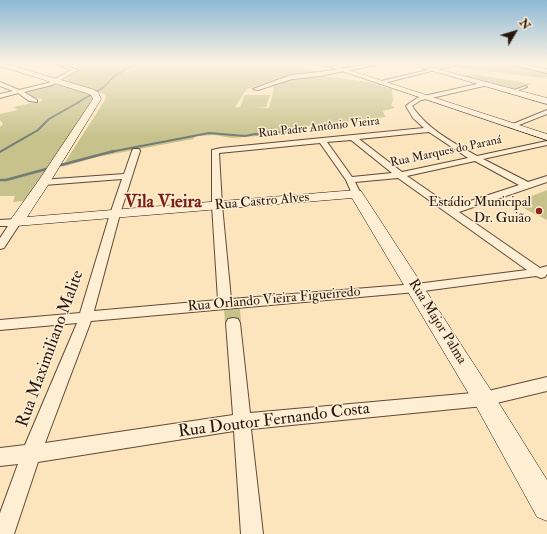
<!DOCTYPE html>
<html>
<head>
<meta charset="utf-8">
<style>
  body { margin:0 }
  #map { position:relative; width:547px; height:534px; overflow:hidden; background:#fce5bd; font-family:"IM FELL Double Pica",serif }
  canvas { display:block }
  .north { position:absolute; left:495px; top:12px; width:40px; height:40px; -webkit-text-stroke:3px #fdeed4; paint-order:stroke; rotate:52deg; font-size:11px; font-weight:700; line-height:16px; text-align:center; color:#29170e }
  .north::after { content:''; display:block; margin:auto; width:14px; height:18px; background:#29170e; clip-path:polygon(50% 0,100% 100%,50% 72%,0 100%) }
</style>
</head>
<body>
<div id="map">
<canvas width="547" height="534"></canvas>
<div class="north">N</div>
</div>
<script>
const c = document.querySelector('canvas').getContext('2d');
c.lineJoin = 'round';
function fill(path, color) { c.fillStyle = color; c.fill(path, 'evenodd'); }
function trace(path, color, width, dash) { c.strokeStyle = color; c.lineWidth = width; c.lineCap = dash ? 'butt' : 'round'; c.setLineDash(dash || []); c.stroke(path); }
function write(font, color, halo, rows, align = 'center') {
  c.font = font + ' "IM FELL Double Pica",serif'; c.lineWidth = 3; c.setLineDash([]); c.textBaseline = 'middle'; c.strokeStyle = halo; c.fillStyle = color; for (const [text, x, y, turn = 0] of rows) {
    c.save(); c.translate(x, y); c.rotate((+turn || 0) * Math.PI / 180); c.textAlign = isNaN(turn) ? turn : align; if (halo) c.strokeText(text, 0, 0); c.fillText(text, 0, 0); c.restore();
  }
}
const green = new Path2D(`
  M68,64h227l27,9 -37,4 -38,12 -12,18h5l5,-12h25l-4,12h-12l15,1 4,-15 1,-9 15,-6 27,-3 53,7 23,7 1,12 -2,4 4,3 -12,3 1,3 2,3 -88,10 -3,6 -63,5 -17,-3 -19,1 -3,3 -96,18 -35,10 43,-67 1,-4 -4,-3 -37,-12 17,-13z
  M467,64h43l37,8v5l-4,1 -90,-11z
  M472,74l61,10 -21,6 -49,-14z
  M56,84h5c9,3 30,6 34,16l-70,101 -12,1 2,-6h-15v-69l3,-3 -3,-4v-6l18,-4 -5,-3 29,-6v-2l-12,-2 -4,-4z
  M547,190v30l-33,-17z
  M240,309l1,12 -16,2 -1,-13z`);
const streamFar2 = new Path2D(`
  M77,103l27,-16 9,-10 14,-9 15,-4`);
const streamFar1 = new Path2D(`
  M0,152l38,-22 11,-11 30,-17
  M110,152l99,-19 36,3 10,-2 11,1 23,-4`);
const stream = new Path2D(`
  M57,166l57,-15
  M0,180h6l44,-12`);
const lane = new Path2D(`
  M525,86l2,1 -13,5 -2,-1z`);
const street = new Path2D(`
  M57,64h5l16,6 -26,15 -28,7 13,8v2l-8,-1 -11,-8 -18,5v-4l13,-3 -13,-5v-4l19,8 29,-7 23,-13z
  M372,64h8l-60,12 -28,3 -34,11 -5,-1 38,-14 29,-3z
  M453,64h6l-79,20 -3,-2z
  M510,64h7l30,5v4z
  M486,82l2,1v2l-61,14 -6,1 -9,6c15,23 42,37 65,50l70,-15v4l-64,14 45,23 19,-6v6l-88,30 81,56 7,-2v8l-2,3 -4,1 -5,-2 -120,16 -325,29 -46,122 188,-28 -7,-92 2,-4 5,-1 5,1 2,4 10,90 234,-21 63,-15v14l-63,15 -233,23 12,105h-22l-7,-103 -196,31 -24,72h-14v-21l18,-49 -18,2v-18l25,-3 52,-122 -77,7v-10l80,-7 30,-99 12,-35 -78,6 -3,-1 -2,-2 2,-2 83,-6 8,-23 1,-2h6l1,2 -20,63 -26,97 124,-11 -6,-95v-55l9,-2 203,-20 -11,-10 -7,-12 1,-1 10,-7 7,-2zM429,132l39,26 -66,14 -43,-33zM351,140l41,33 -40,4 -25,-35zM320,143l26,37 7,16 3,1 5,-3 -6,-12 43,-4 129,92 -111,14 -185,15 -9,-94 -3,-52zM475,161l44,24 -67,22 -45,-31z
  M547,110v4l-33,13 -2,1 -4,-2z
  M16,219l5,3 -17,26 -4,1v-11l8,-12h-8v-6z`);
const secondary = new Path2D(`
  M0,64h6l86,25 6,3 3,7 -51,83 -23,35 329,-27 5,1 131,201 55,88v41l-10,-4 -61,-111 -124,-208 -336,28 -5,-1 -2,-3 30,-42 54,-81 -2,-4 -5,-2 -86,-27z
  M321,64h9l217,70v6z
  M409,64h9l129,34v6z`);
const markers = [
  [539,211,4,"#8f2418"]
];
const farStreetnames = [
  ["Rua Padre Antônio Vieira",319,128,-6],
  ["Rua Marques do Paraná",446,152,-12]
];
const streetNames = [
  ["Rua Castro Alves",262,202,-5],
  ["Rua Orlando Vieira Figueiredo",274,300,-5],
  ["Rua Major Palma",437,322,58]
];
const poiNames = [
  ["Estádio Municipal",531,203],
  ["Dr. Guião",531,219]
];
const nearStreetnames = [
  ["Rua Maximiliano Malite",51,349,-70],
  ["Rua Doutor Fernando Costa",274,421,-7]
];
const districtNames = [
  ["Vila Vieira",163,203]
];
fill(green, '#c7c28c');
trace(streamFar2, '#727b76', 1.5);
trace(streamFar1, '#727b76', 2);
trace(stream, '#727b76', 2.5);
trace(lane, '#5e4a3a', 2);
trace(street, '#5e4a3a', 2);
trace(secondary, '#29170e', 1);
fill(lane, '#fdeed4');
fill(street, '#fdeed4');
fill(secondary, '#fdeed4');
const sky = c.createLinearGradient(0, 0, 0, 138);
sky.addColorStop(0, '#8cb8d6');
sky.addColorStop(0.46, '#fef3e1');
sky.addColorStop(1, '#fef3e100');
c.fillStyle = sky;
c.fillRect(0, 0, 547, 138);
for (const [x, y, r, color] of markers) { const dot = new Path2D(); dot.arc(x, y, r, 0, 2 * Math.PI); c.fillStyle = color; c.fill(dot); trace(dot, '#fdeed4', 1.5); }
write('12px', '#29170e', '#fdeed4', farStreetnames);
write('14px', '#29170e', '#fdeed4', streetNames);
write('14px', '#29170e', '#fdeed4', poiNames, 'right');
write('17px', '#29170e', '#fdeed4', nearStreetnames);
write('bold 18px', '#7a1f14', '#fdeed4', districtNames);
</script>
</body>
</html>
